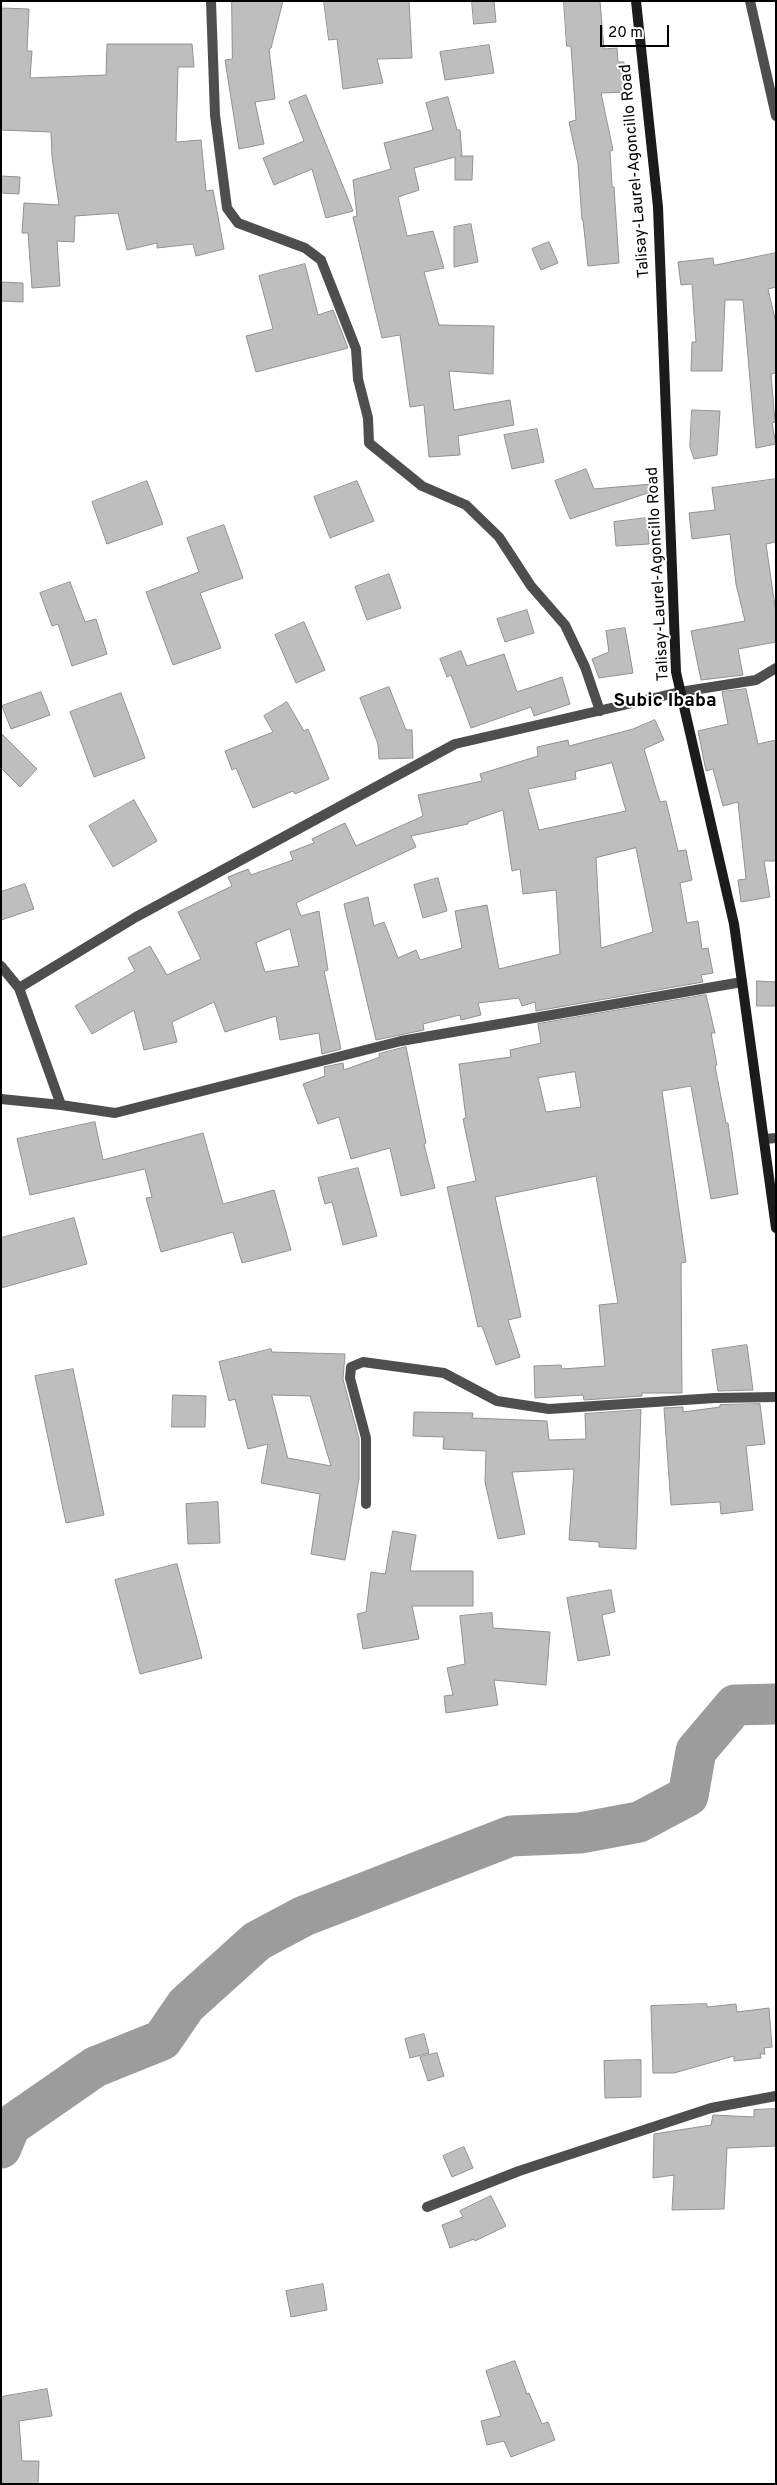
<!DOCTYPE html>
<html>
<head>
<meta charset="utf-8">
<style>
  body { margin:0 }
  #map { position:relative; width:777px; height:2485px; overflow:hidden; background:#fff; font-family:Overpass,sans-serif }
  canvas { display:block }
  .frame { position:absolute; inset:0; border:2px solid #000; pointer-events:none }
  .scale { position:absolute; left:600px; top:25px; width:69px; height:22px; box-sizing:border-box; border:2px solid #000; border-top:0; padding-left:6px; font-size:15px; line-height:18px; white-space:nowrap; color:#000; -webkit-text-stroke:4px #fff; paint-order:stroke }
</style>
</head>
<body>
<div id="map">
<canvas width="777" height="2485"></canvas>
<div class="frame"></div>
<div class="scale">20 m</div>
</div>
<script>
const c = document.querySelector('canvas').getContext('2d');
c.lineJoin = 'round';
function trace(path, color, width, dash) { c.strokeStyle = color; c.lineWidth = width; c.lineCap = dash ? 'butt' : 'round'; c.setLineDash(dash || []); c.stroke(path); }
function fill(path, color) { c.fillStyle = color; c.fill(path, 'evenodd'); }
function write(font, color, halo, rows, align = 'center') {
  c.font = font + ' Overpass,sans-serif'; c.lineWidth = 4; c.setLineDash([]); c.textBaseline = 'middle'; c.strokeStyle = halo; c.fillStyle = color; for (const [text, x, y, turn = 0] of rows) {
    c.save(); c.translate(x, y); c.rotate((+turn || 0) * Math.PI / 180); c.textAlign = isNaN(turn) ? turn : align; if (halo) c.strokeText(text, 0, 0); c.fillText(text, 0, 0); c.restore();
  }
}
const river = new Path2D(`
  M1,2148l9,-22 85,-59 67,-27 24,-35 71,-64 47,-25 207,-80 69,-3 59,-11 49,-26 8,-45 39,-46 41,-1`);
const building = new Path2D(`
  M232,1h51l-12,47 -2,1 6,50 -20,3 9,42 -25,5 -14,-89 7,-1z
  M324,1h85l3,57 -35,1 6,24 -40,6 -6,-50 -8,1z
  M472,1h22l2,21 -22,2z
  M564,1h36l4,48 13,-1 1,14h6l2,30 -25,1 12,57 -3,1 2,36h2l5,76 -31,3 -5,-46h-1l-4,-56 -9,-42 7,-2 -5,-74h-4z
  M1,8l28,1 -2,42h5l-2,27 76,-3 1,-31h85l2,23h-16l-2,75 25,-2 5,51 7,-1 11,59 -28,7 -3,-12 -36,4v-5l-30,7 -9,-37 -43,3 -1,26 -17,-1 3,45 -28,2 -4,-55h-6l2,-30 35,2 -7,-48 -1,-25 -50,-2z
  M489,45l5,28 -49,7 -5,-28z
  M306,95l22,54 25,62 -27,7 -14,-49 -38,16 -11,-27 41,-17 -15,-39z
  M448,97l9,33h3l2,25 -2,1h13l-1,24h-17v-23l-41,11 5,22 -21,7 9,39 26,-5 11,37 -20,4 15,53 55,1 -1,48 -44,-3 5,39 56,-10 4,25 -56,11 2,19 -31,2 -5,-52 -14,2 -10,-72 -18,3 -29,-121 4,-1 -4,-36 38,-11 -7,-26 49,-13 -7,-27z
  M1,176l19,1 -1,17 -18,-1z
  M471,224l7,38 -24,5v-40z
  M549,242l9,21 -17,7 -9,-21z
  M776,253v34l-8,2 8,34v50l-5,1 4,48 -3,1 4,21 -20,4 -13,-148h-18l-3,71h-31l1,-29h4l-4,-58 -11,1 -3,-23 35,-4 1,7z
  M305,264l13,51 15,-5 15,38 -92,24 -10,-36 27,-7 -14,-53z
  M1,282l22,1v19l-22,-1z
  M692,410l28,1 -3,44 -23,4 -4,-12z
  M537,429l7,33 -32,7 -8,-34z
  M586,469l8,20 58,-5 2,7 -84,28 -15,-38z
  M776,479v63l-10,2 10,69v29l-38,7 5,26 -42,5 -10,-49 54,-10 -9,-37 -6,-50 -38,5 -3,-26 26,-3 -3,-22z
  M147,481l16,43 -56,20 -15,-42z
  M357,481l17,40 -44,17 -16,-41z
  M647,518l2,26 -33,2 -2,-24z
  M224,525l19,53 -43,15 21,55 -48,17 -27,-73 53,-20 -12,-34z
  M389,574l12,34 -34,12 -12,-33z
  M70,582l15,40 11,-3 11,35 -35,12 -14,-42 -6,2 -12,-33z
  M527,610l7,23 -29,9 -8,-23z
  M304,622l21,48 -29,13 -21,-48z
  M625,628l8,45 -34,5 -7,-19 17,-7 -3,-21z
  M461,651l6,15 37,-12 13,38 45,-15 8,27 -36,12 -3,-9 -60,21 -20,-53 -4,2 -7,-18z
  M389,687l17,43h6l1,28 -34,1 -1,-15 -18,-46z
  M746,689l12,55 18,-4v121h-12l6,36 -29,5 -3,-22 8,-1 -8,-77 -15,4 -10,-37 -7,2 -8,-40 30,-7 -6,-32z
  M41,692l9,23 -39,14 -9,-23z
  M121,693l24,65 -51,19 -24,-65z
  M287,702l17,29 4,-2 21,50 -34,15 -2,-3 -40,17 -17,-40 -4,2 -7,-19 48,-19 -9,-16z
  M655,720l9,20 -20,9 16,53 6,-1 12,50 8,-1 6,30 -12,3 7,40 11,-2 4,28 6,-1 5,25 -12,2 2,7 -167,29 -1,-9 -13,4 -3,-8 -41,5 3,12 -20,5 -1,-5 -37,9 1,6 -48,10 -32,-136 24,-7 6,29 10,-4 14,36 18,-8 4,10 42,-12 -7,-37 32,-6 12,64 61,-15 -4,-64 -33,4 -3,-25 -8,2 -9,-61 -35,12v2l-57,12 5,11 -120,56 5,13 18,-5 9,59 -4,1 17,78 -19,5 -3,-21 -39,7 -4,-24 -51,16 -11,-30 -42,20 5,20 -33,8 -10,-40 -42,24 -17,-28 60,-35 -7,-13 22,-12 17,29 34,-16 -23,-47 54,-26 -4,-9 20,-8 3,6 42,-15 -3,-8 24,-9 -2,-4 33,-16 11,23 67,-30 -5,-21 64,-14 -2,-7 58,-18 -1,-9 31,-7 1,6 64,-17zM612,763l14,48 -87,19 -11,-41 48,-10 -1,-7zM636,848l17,84 -52,16 -5,-90zM290,929l9,37 -34,6 -9,-29z
  M1,733l36,36 -17,18 -19,-19z
  M134,800l23,41 -44,26 -24,-41z
  M438,878l9,33 -24,7 -9,-33z
  M25,884l9,25 -33,11v-28z
  M757,981l19,1v24h-19z
  M706,995l9,38h-4l6,32 -2,1 11,57h2l10,71 -27,5 -20,-113 -29,5 24,171 -5,1 1,130h-40v3l-58,4 -1,-5 -48,3 -1,-32 27,-1 1,4 43,-3 -6,-61 19,-2 -22,-127 -101,21 26,120 -13,3 12,37 -24,8 -14,-39 -4,1 -31,-140 29,-6 -13,-62 3,-1 -7,-54 52,-7 -1,-7 31,-7 -3,-19zM575,1072l6,35 -35,5 -8,-34z
  M406,1047l20,96 -2,1 11,44 -34,8 -11,-48 -39,11 -12,-42 -21,7 -15,-40 22,-8 -1,-9 19,-4 1,7 36,-13 -1,-3z
  M95,1122l8,38 100,-27 20,71 51,-14 17,60 -49,13 -9,-31 -72,20 -15,-54 6,-1 -7,-28 -115,26 -13,-56z
  M358,1168l19,68 -34,9 -11,-43 -7,2 -7,-26z
  M74,1218l13,46 -86,24v-50z
  M747,1345l6,45 -35,1 -6,-41z
  M271,1349l1,3 73,2 -2,25 16,60v40l-14,81 -34,-6 9,-60 -59,-11 7,-39 -20,5 -13,-50 -6,2 -10,-39zM272,1395l38,1 21,70 -43,-8z
  M73,1369l31,146 -38,8 -31,-147z
  M173,1395l33,1 -1,31h-33z
  M760,1404l5,40 -19,2 7,64 -32,4 -1,-12 -49,3 -7,-97 19,-1v5l37,-5v-2z
  M641,1410l-5,139 -37,-2v-5l-30,-2 5,-71 -62,3 13,62 -27,5 -13,-57 1,-31 -43,-2 1,-12 -31,-1 1,-24 59,1 -1,5 75,3 2,19 37,-1 -1,-25z
  M218,1502l2,41 -32,1 -2,-40z
  M393,1531l23,4 -6,36h63v35h-61l7,33 -56,10 -6,-35 9,-2 5,-40 14,2z
  M177,1564l25,94 -62,16 -25,-94z
  M611,1590l4,22 -13,3 8,40 -32,6 -11,-63z
  M492,1613l1,15 57,4 -4,53 -52,-5 4,25 -52,8 -2,-17 9,-1 -6,-27 18,-4 -5,-48z
  M707,2004v3l29,-3 1,8 32,-4 3,39 -8,1 1,6h-5l1,4 -27,3v-5l-60,17h-21l-2,-67z
  M424,2034l5,19 -19,5 -5,-19z
  M437,2053l7,23 -16,5 -8,-24z
  M641,2060v37l-36,1 -1,-37z
  M776,2109v37l-49,2 -3,61 -52,1 2,-35 -21,3 1,-44 57,-9 2,-10 41,2v-7z
  M464,2147l9,21 -21,9 -9,-21z
  M491,2196l15,30 -31,15 -1,-2 -24,9 -8,-23 21,-8 -3,-6z
  M323,2284l4,26 -36,7 -5,-26z
  M515,2361l12,33 2,-1 13,31 6,-2 7,18 -44,17 -7,-16 -17,4 -6,-24 20,-5 -15,-45z
  M47,2389l5,27 -33,5 3,40h17l-1,23h-37v-87z`);
const street = new Path2D(`
  M211,1l4,114 12,93 11,15 67,25 16,12 35,89 2,30 10,39 1,25 53,43 44,19 33,32 32,49 34,39 20,42 15,44
  M750,1l26,115
  M1,966l18,22
  M1,1099l60,6 -42,-117 117,-71 319,-173 225,-52 76,-12 20,-12
  M61,1105l54,8 286,-72 341,-59
  M764,1139l12,-1
  M366,1504v-66l-16,-60 1,-11 12,-5 81,11 53,28 52,8 166,-11 61,-1
  M427,2207l92,-36 192,-63 65,-12`);
const secondary = new Path2D(`
  M636,1l22,206 18,465 58,252 42,304`);
const streetNames = [
  ["Talisay-Laurel-Agoncillo Road",636,171,-95],
  ["Talisay-Laurel-Agoncillo Road",659,574,-93]
];
const quarterNames = [
  ["Subic Ibaba",665,702]
];
trace(river, '#9c9c9c', 41);
fill(building, '#bebebe');
trace(building, '#929292', 1);
trace(street, '#4e4e4e', 10);
trace(secondary, '#1b1b1b', 10);
write('16px', '#000', '#fff', streetNames);
write('bold 19px', '#000', '#fff', quarterNames);
</script>
</body>
</html>
